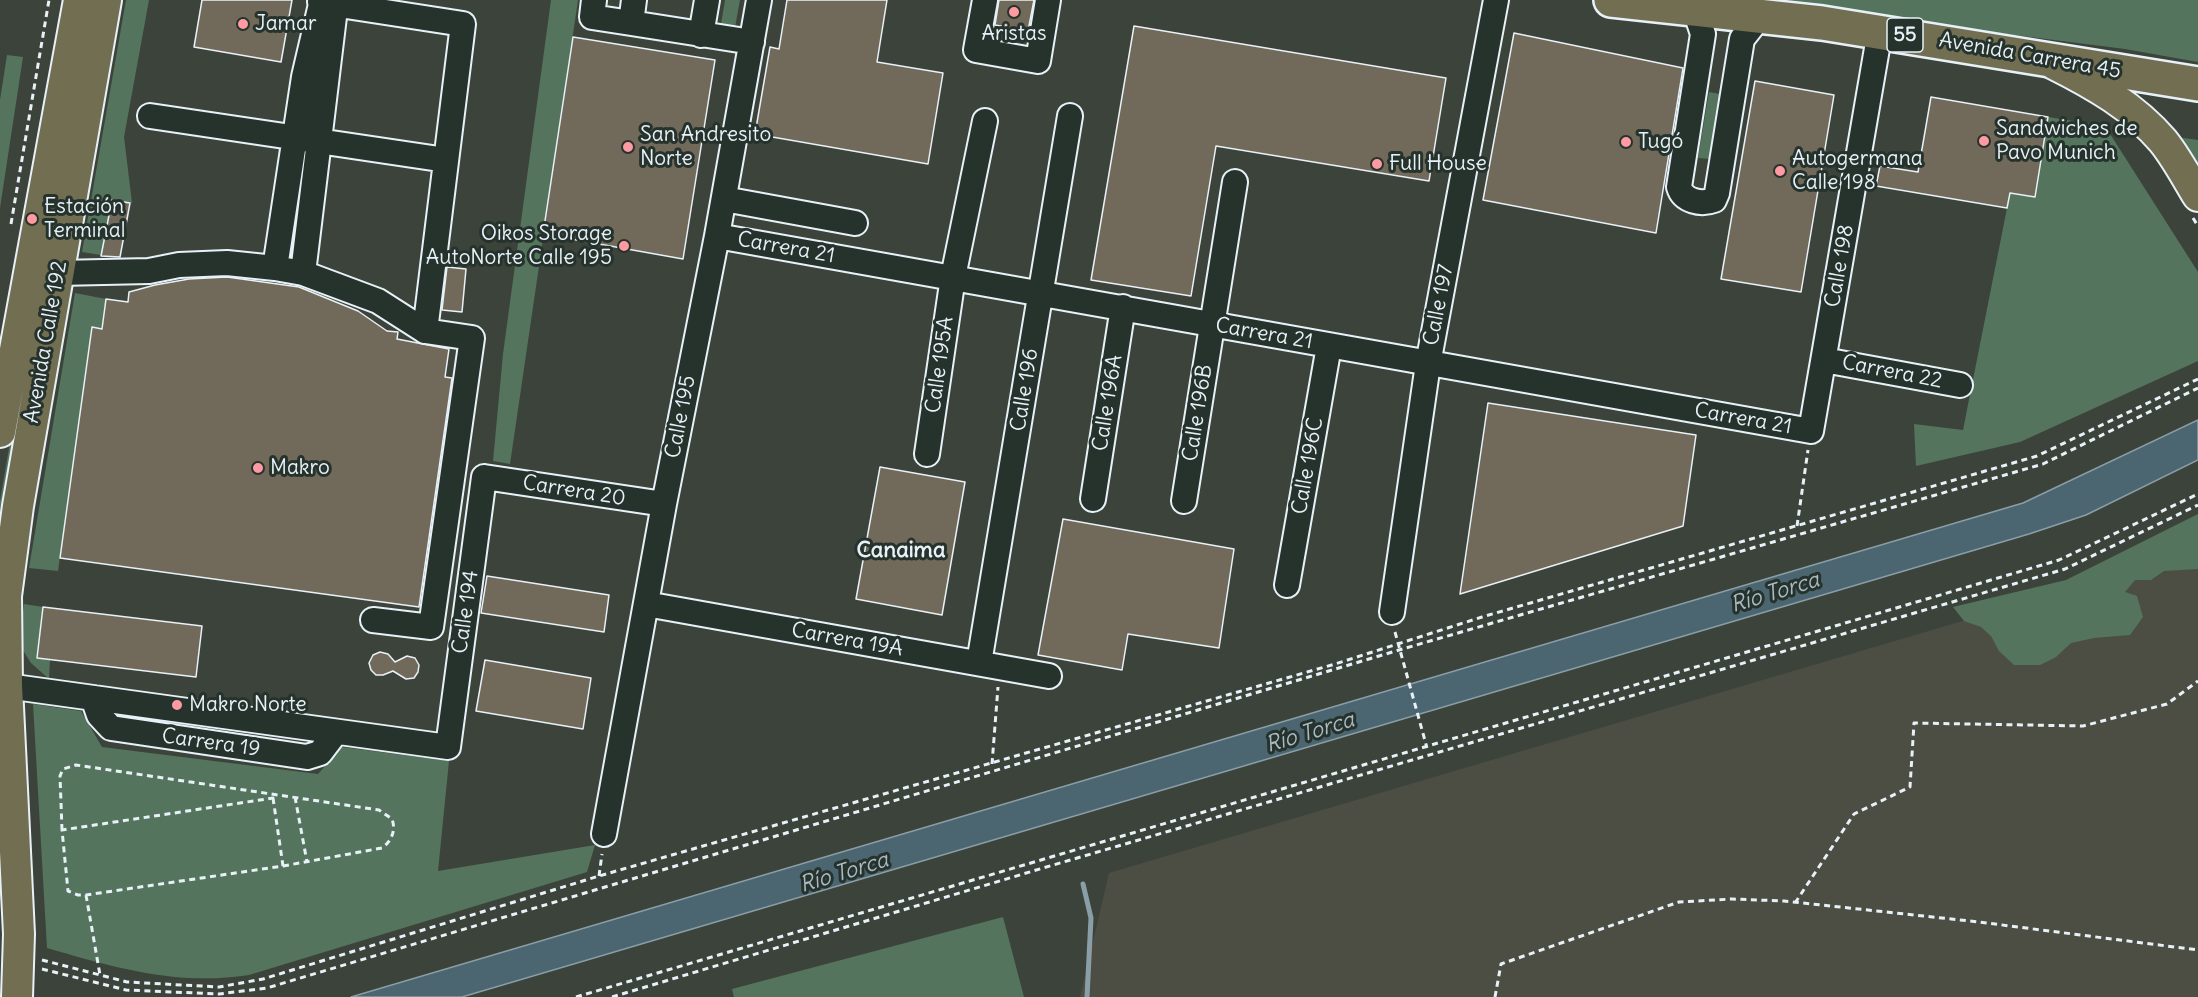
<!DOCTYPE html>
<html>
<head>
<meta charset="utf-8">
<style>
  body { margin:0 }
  canvas { display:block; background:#3c433a }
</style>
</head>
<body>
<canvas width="2198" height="997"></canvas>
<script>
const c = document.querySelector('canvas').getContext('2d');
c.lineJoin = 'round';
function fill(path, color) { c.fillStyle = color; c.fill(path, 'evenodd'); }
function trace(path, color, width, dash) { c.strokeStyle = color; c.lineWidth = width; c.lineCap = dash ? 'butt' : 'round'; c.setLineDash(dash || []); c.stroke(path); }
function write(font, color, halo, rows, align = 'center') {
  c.font = font + ' Delius,sans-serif'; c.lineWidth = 6; c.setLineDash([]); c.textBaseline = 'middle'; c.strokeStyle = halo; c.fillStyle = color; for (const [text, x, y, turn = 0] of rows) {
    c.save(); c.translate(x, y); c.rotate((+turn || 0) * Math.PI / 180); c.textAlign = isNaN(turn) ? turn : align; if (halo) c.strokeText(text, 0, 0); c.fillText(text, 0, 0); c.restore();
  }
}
const built = new Path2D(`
  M2198,524v473h-1118l29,-124 962,-284z`);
const green = new Path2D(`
  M126,0h23l-25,137 8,66 -20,-3 -11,55 -19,-3z
  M551,0h27l-68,464 -17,-3 10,-107z
  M725,0h15l-6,33 -14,-3z
  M1738,0h460v62l-73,-13z
  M7,55l16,2 -23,151v-108z
  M1709,92l11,2 -10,65 -12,-1z
  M2048,117l57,9 93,146v89l-178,81 -104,24 -2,-42 49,6 47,-237 25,4z
  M2169,136l29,4v40z
  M75,293l31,6 -4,30 -10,-1 -34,243 -29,-3z
  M32,313l6,2 -38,215v-29z
  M2198,514v55l-34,2 -13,9h-16l-10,12 12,4 6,21 -13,18 -36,3 -23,5 -15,14 -16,8h-26l-15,-14 -8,-15 -10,-9 -17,-6 -11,-14 113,-27z
  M24,604l19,3 -6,51 13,2 -1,19 -18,-16 -12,-19z
  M33,704l48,7 21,36 216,27 24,-27 107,14 -11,110 157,-26 -8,27 -338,103c-72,11 -133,-7 -202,-27z
  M1003,917l21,80h-290l-2,-8z`);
const water = new Path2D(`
  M2198,420v40l-112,55 -57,19 -1567,463h-111l1672,-494z`);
const stream = new Path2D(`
  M1083,884l8,34 -4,79`);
const building = new Path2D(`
  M202,0h90l-11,62 -87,-15z
  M787,0h100l-10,62 66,11 -15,91 -173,-30 15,-87 9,2z
  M999,0h35l-6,31 -33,-6z
  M1134,26l312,52 -17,103 -213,-35 -25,150 -100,-16z
  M1514,33l169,35 -27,165 -173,-33z
  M573,37l142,23 -32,199 -140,-25z
  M1755,81l79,14 -33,197 -80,-13z
  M1931,97l117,20 -13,80 -25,-4 -3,15 -131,-22 4,-20 38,6z
  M112,200l18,3 -10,54 -19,-1z
  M447,267l19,2 -4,43 -20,-2z
  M227,277l72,10 59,24 29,20 11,1 -1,7 52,10 -4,28 7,1 -33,229 -359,-49 32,-231 10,2 4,-30 22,3 1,-10 26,-7 34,-6z
  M1488,403l208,32 -13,91 -223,68z
  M880,467l85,15 -23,133 -86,-16z
  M1063,519l171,30 -15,99 -91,-14 -6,36 -84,-15z
  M487,576l122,19 -5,37 -123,-19z
  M43,607l159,19 -6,51 -159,-19z
  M380,652l8,2 7,8 12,-6 8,2 4,7 -1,7 -4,6 -8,1 -13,-8 -10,4h-7l-5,-5 -2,-7 4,-8z
  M485,660l106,18 -8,51 -107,-18z`);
const path = new Path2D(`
  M2193,218l5,8
  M11,224l38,-224
  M1797,526l11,-76
  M1395,632l32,116
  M992,764l6,-77
  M295,797l12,65
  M273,798l10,68 -197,29h-8l-10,-4 -6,-61z
  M62,830l-2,-54 3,-7 13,-4 303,45 13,9c4,11 0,22 -10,29l-99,18
  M599,876l3,-22
  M86,895l14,80
  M1795,903l59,-89 56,-27 4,-64 169,3 84,-22 31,-23
  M42,960l85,22 92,5 44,-8 336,-103 736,-212 147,-47 555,-161 161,-77
  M42,969l84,21 93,4 48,-6 1132,-338 644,-186 155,-76
  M576,997l1483,-437 139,-66
  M612,997l431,-129 1022,-299 133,-64
  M1495,997l6,-33 178,-62 53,-3 52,2 195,21 219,28`);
const minor = new Path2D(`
  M594,0l-2,17 39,6
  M634,0l-3,23 121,19
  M985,0l-9,50 62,11 10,-61
  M320,2l143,22 -38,307
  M1695,10l8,24 -24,153c4,14 22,18 35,13l3,-7 25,-154 18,-23
  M701,35l6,-35
  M150,116l296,44
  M724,199l131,24
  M717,236l1094,195 69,-400
  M275,268l29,-191 18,-77
  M58,273l91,-2 30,-6 48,-2 48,5 28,5 75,28 47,30 47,7 -41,289 -58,-7
  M303,273l33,-273
  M1824,360l136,25
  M927,454l26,-177 32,-156
  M1093,499l30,-192
  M1184,501l51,-319
  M1287,585l42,-239
  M646,604l403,72
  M1392,612l36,-248 68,-364
  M979,663l91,-547
  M7,686l441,61 36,-270 180,27
  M93,698l6,17 12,13 196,29 13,-4 16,-21
  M604,834l60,-330 53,-268 42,-236`);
const major = new Path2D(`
  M2054,64c40,20 80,43 109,77 13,16 24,37 35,55
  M0,432l79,-432
  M17,997l2,-63 -12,-248 -1,-90 12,-90 88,-506`);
const highway = new Path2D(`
  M1611,0l211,23 376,61`);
const markers = [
  [1014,12,6,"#ff9aa2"],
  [243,24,6,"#ff9aa2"],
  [1984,141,6,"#ff9aa2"],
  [1626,142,6,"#ff9aa2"],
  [628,147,6,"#ff9aa2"],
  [1377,164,6,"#ff9aa2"],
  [1780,171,6,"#ff9aa2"],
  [32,219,6,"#ff9aa2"],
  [624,246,6,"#ff9aa2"],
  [258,468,6,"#ff9aa2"],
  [177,705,6,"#ff9aa2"]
];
const shields = [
  [1905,35,36]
];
const shieldNames = [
  ["55",1905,35]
];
const poiNames = [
  ["Jamar",255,24],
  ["Aristas",1014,34,"center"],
  ["Sandwiches de",1996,129],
  ["Pavo Munich",1996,153],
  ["San Andresito",640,135],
  ["Norte",640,159],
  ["Tugó",1638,142],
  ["Autogermana",1792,159],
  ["Calle 198",1792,183],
  ["Full House",1389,164],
  ["Estación",44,207],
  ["Terminal",44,231],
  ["Oikos Storage",612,234,"right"],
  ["AutoNorte Calle 195",612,258,"right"],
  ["Makro",270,468],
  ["Makro Norte",189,705]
];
const streetNames = [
  ["Avenida Carrera 45",2030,56,10],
  ["Carrera 21",786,248,10],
  ["Calle 198",1840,266,-80],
  ["Calle 197",1439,305,-79],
  ["Carrera 21",1264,334,10],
  ["Avenida Calle 192",46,342,-80],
  ["Calle 195A",940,365,-82],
  ["Carrera 22",1892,372,11],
  ["Calle 196",1025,390,-81],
  ["Calle 196A",1108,403,-81],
  ["Calle 196B",1198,413,-81],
  ["Calle 195",681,417,-79],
  ["Carrera 21",1743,419,10],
  ["Calle 196C",1308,466,-80],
  ["Carrera 20",574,491,9],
  ["Calle 194",466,612,-82],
  ["Carrera 19A",847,640,10],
  ["Carrera 19",211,743,8]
];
const neighbourhoodNames = [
  ["Canaima",901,551]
];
const waterNames = [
  ["Río Torca",1775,593,-17],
  ["Río Torca",1310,733,-17],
  ["Río Torca",844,873,-17]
];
fill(built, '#4c4e43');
fill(green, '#54745d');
fill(water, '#4c6671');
trace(water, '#8a9ea7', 1.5);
trace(stream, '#8a9ea7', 5);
fill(building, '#716959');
trace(building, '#e8f1f8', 1.5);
trace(minor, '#e8f1f8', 28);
trace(major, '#e8f1f8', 34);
trace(highway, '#e8f1f8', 38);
trace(path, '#e8f1f8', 3, [6, 4.5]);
trace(minor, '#26332d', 24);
trace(major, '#726e52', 30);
trace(highway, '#726e52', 33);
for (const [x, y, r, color] of markers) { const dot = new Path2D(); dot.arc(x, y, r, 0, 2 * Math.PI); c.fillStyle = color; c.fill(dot); trace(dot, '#26332d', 2); }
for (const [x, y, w] of shields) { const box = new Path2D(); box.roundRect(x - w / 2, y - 17, w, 34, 4.5); c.fillStyle = '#26332d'; c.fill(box); trace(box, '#e8f1f8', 1.5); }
write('bold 20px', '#e8f1f8', null, shieldNames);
write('21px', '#e8f1f8', '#26332d', poiNames, 'left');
write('21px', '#e8f1f8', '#26332d', streetNames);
write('bold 22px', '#e8f1f8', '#26332d', neighbourhoodNames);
write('italic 22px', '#aab9c2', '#26332d', waterNames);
</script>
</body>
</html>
